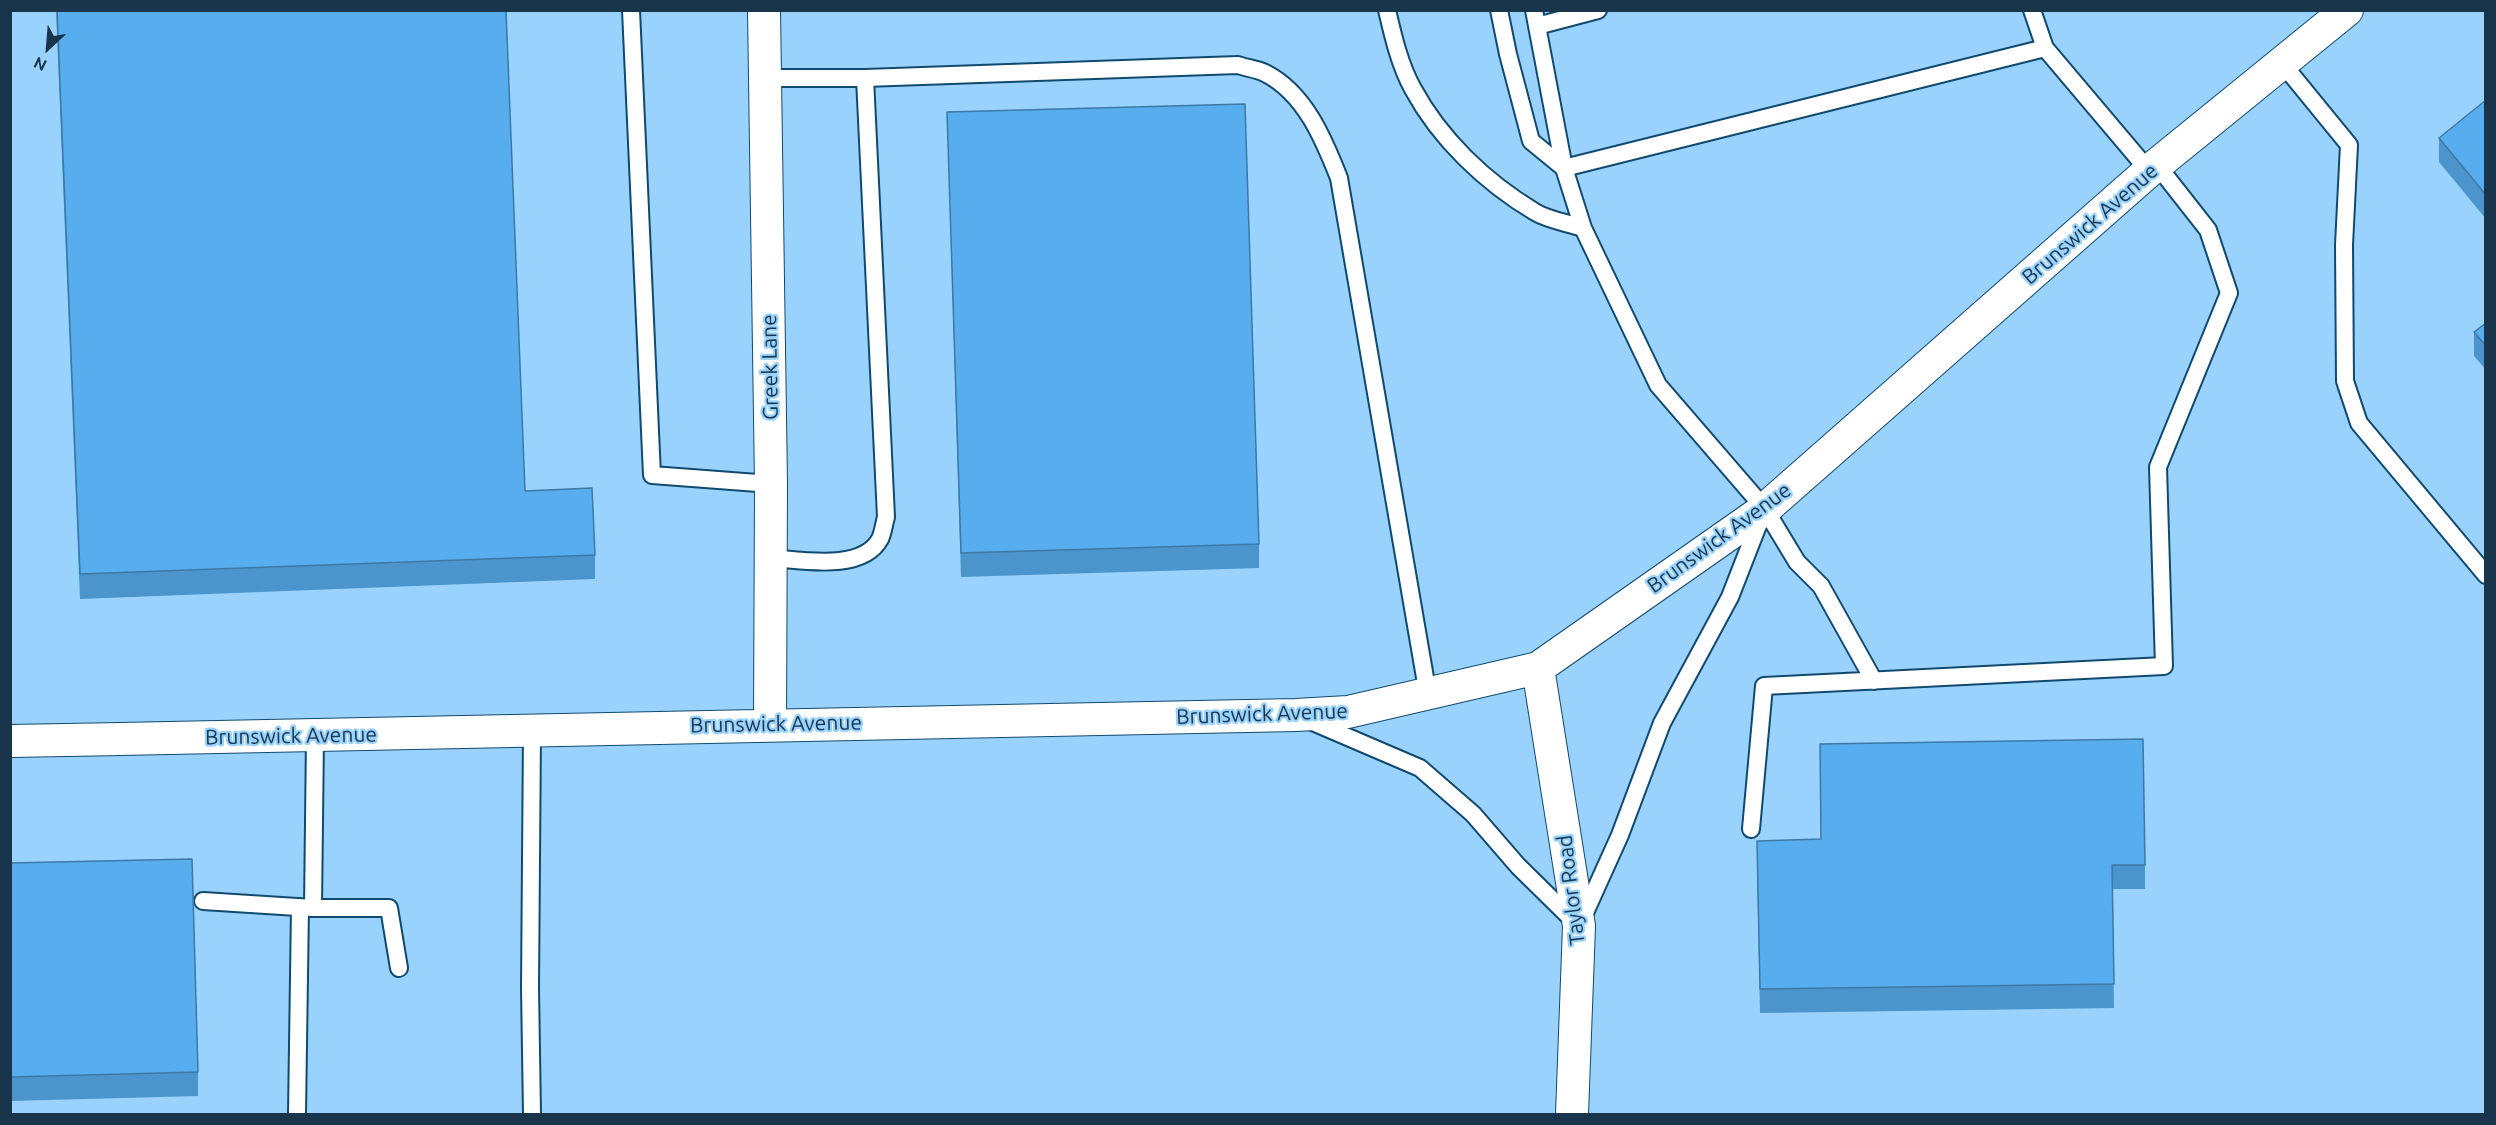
<!DOCTYPE html>
<html>
<head>
<meta charset="utf-8">
<style>
  body { margin:0 }
  #map { position:relative; width:2496px; height:1125px; overflow:hidden; background:#9ad2fe; font-family:Ubuntu,sans-serif }
  canvas { display:block }
  .frame { position:absolute; inset:0; border:12px solid #18354b; pointer-events:none }
  .north { position:absolute; left:18px; top:18px; width:60px; height:60px; -webkit-text-stroke:4px #9ad2fe; paint-order:stroke; rotate:206deg; font-size:16px; font-weight:700; line-height:24px; text-align:center; color:#18354b }
  .north::after { content:''; display:block; margin:auto; width:21px; height:27px; background:#18354b; clip-path:polygon(50% 0,100% 100%,50% 72%,0 100%) }
</style>
</head>
<body>
<div id="map">
<canvas width="2496" height="1125"></canvas>
<div class="frame"></div>
<div class="north">N</div>
</div>
<script>
const c = document.querySelector('canvas').getContext('2d');
c.lineJoin = 'round';
function trace(path, color, width, dash) { c.strokeStyle = color; c.lineWidth = width; c.lineCap = dash ? 'butt' : 'round'; c.setLineDash(dash || []); c.stroke(path); }
function fill(path, color) { c.fillStyle = color; c.fill(path, 'evenodd'); }
function write(font, color, halo, rows, align = 'center') {
  c.font = font + ' Ubuntu,sans-serif'; c.lineWidth = 4.5; c.setLineDash([]); c.textBaseline = 'middle'; c.strokeStyle = halo; c.fillStyle = color; for (const [text, x, y, turn = 0] of rows) {
    c.save(); c.translate(x, y); c.rotate((+turn || 0) * Math.PI / 180); c.textAlign = isNaN(turn) ? turn : align; if (halo) c.strokeText(text, 0, 0); c.fillText(text, 0, 0); c.restore();
  }
}
const service = new Path2D(`
  M631,10l21,465 119,9
  M1387,10c6,26 13,56 26,79 27,50 72,93 122,123 13,8 33,11 48,16
  M1499,10l9,44 23,87 33,27
  M1534,10l30,158 19,60 75,157 107,124 32,53 24,24 53,95
  M2032,10l13,38 104,123
  M1537,26l61,-16
  M2282,63l67,82 -5,100 1,136 14,42 127,152
  M765,78h100l373,-13c8,3 19,4 27,8 40,20 59,67 74,105l89,517
  M1564,168l481,-120
  M770,558c32,2 92,14 110,-19 3,-6 4,-15 6,-22l-21,-439
  M1308,720l112,48 53,46 45,52 61,60 41,-91 42,-112 68,-126 32,-82
  M532,732l-2,256 2,126
  M1751,829l13,-143 400,-20 -6,-199 71,-174 -21,-63 -51,-65
  M203,901l110,7 2,-172
  M313,908h76l10,60
  M297,1114l3,-207`);
const minor = new Path2D(`
  M764,10l7,474 -1,240
  M1538,668l41,258 -7,188
  M10,741c429,-7 858,-19 1286,-26l52,-3 190,-44 227,-159 384,-338 198,-161`);
const wall = new Path2D(`
  M56,10h450l19,481 70,64v24l-515,20z
  M2486,100v119l-47,-57v-24z
  M947,112l312,432v24l-298,9z
  M2486,323v47l-12,-14v-24z
  M10,863l188,209v24l-188,5z
  M1757,865h388v24h-33l2,119 -354,5z`);
const building = new Path2D(`
  M57,10h449l19,481 67,-3 3,67 -515,19z
  M2486,100v95l-47,-57z
  M1245,104l14,440 -298,9 -14,-441z
  M2486,323v23l-12,-14z
  M2143,739l2,126h-33l2,119 -354,5 -3,-148 64,-2 -1,-95z
  M192,859l6,213 -188,5v-214z`);
const streetNames = [
  ["Brunswick Avenue",2090,224,-41],
  ["Greek Lane",770,367,-91],
  ["Brunswick Avenue",1719,538,-36],
  ["Brunswick Avenue",1262,714,-2],
  ["Brunswick Avenue",776,724,-1],
  ["Brunswick Avenue",291,736,-1],
  ["Taylor Road",1571,890,-97]
];
trace(service, '#114a6f', 20);
trace(minor, '#114a6f', 34);
trace(service, '#fff', 16);
trace(minor, '#fff', 32);
fill(wall, '#4b95cc');
fill(building, '#57aded');
trace(building, '#3d79a6', 1.5);
write('21px', '#18354b', '#9ad2fe', streetNames);
</script>
</body>
</html>
